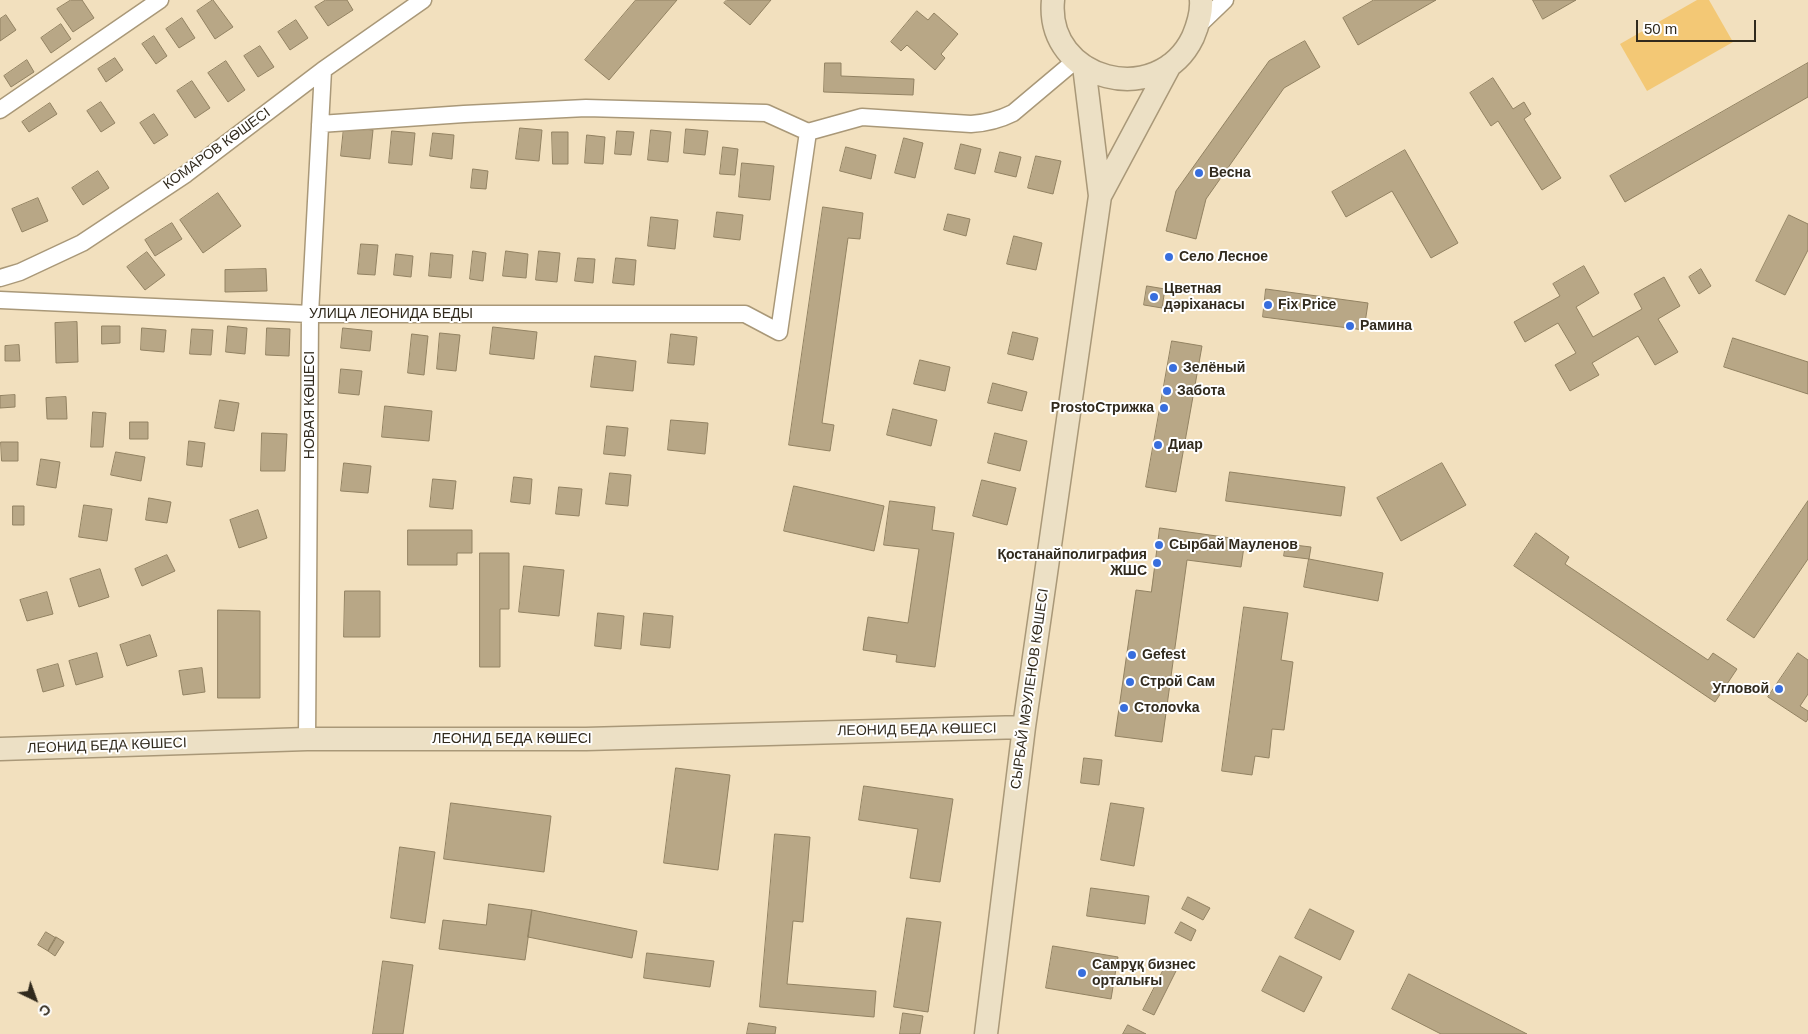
<!DOCTYPE html>
<html>
<head>
<meta charset="utf-8">
<style>
  body { margin:0 }
  #map { position:relative; width:1808px; height:1034px; overflow:hidden; background:#f2e0be; font-family:Arial,sans-serif }
  canvas { display:block }
  .north { position:absolute; left:10px; top:974px; width:50px; height:50px; -webkit-text-stroke:4px #fff; paint-order:stroke; rotate:138deg; font-size:14px; font-weight:700; line-height:20px; text-align:center; color:#312a1d }
  .north::after { content:''; display:block; margin:auto; width:18px; height:22px; background:#312a1d; clip-path:polygon(50% 0,100% 100%,50% 72%,0 100%) }
  .scale { position:absolute; left:1636px; top:20px; width:120px; height:22px; box-sizing:border-box; border:2px solid #312a1d; border-top:0; padding-left:6px; font-size:15px; line-height:18px; white-space:nowrap; color:#312a1d; -webkit-text-stroke:4px #fff; paint-order:stroke }
</style>
</head>
<body>
<div id="map">
<canvas width="1808" height="1034"></canvas>
<div class="north">С</div>
<div class="scale">50 m</div>
</div>
<script>
const c = document.querySelector('canvas').getContext('2d');
c.lineJoin = 'round';
function fill(path, color) { c.fillStyle = color; c.fill(path, 'evenodd'); }
function trace(path, color, width, dash) { c.strokeStyle = color; c.lineWidth = width; c.lineCap = dash ? 'butt' : 'round'; c.setLineDash(dash || []); c.stroke(path); }
function write(font, color, halo, rows, align = 'center') {
  c.font = font + ' Arial,sans-serif'; c.lineWidth = 4; c.setLineDash([]); c.textBaseline = 'middle'; c.strokeStyle = halo; c.fillStyle = color; for (const [text, x, y, turn = 0] of rows) {
    c.save(); c.translate(x, y); c.rotate((+turn || 0) * Math.PI / 180); c.textAlign = isNaN(turn) ? turn : align; if (halo) c.strokeText(text, 0, 0); c.fillText(text, 0, 0); c.restore();
  }
}
const green = new Path2D(`
  M1697,0h12l24,42 -86,49 -27,-47z`);
const building = new Path2D(`
  M71,0h11l12,18 -21,14 -16,-23z
  M213,0l20,27 -18,12 -18,-28z
  M326,0h21l6,10 -25,16 -13,-19z
  M636,0h41l-68,80 -24,-20z
  M727,0h44l-21,25 -26,-22z
  M1374,0h62l-78,45 -15,-27z
  M1533,0h43l-33,19z
  M917,11l11,9 6,-7 24,21 -17,20 4,4 -10,12 -28,-25 -6,6 -10,-9z
  M6,15l10,15 -16,11v-22z
  M182,18l13,20 -16,10 -13,-19z
  M296,20l12,18 -18,12 -12,-18z
  M61,24l10,15 -20,14 -10,-15z
  M154,36l13,20 -11,8 -14,-20z
  M1305,41l15,26 -36,21 -78,111 -10,40 -30,-8 10,-40 93,-130z
  M260,46l14,21 -16,10 -14,-21z
  M115,58l8,12 -17,12 -8,-13z
  M27,60l7,12 -23,15 -7,-11z
  M226,61l19,29 -17,12 -20,-29z
  M825,63h16v13l73,3 -1,16 -89,-3z
  M1808,63v34l-183,105 -15,-26z
  M1493,78l20,31 11,-7 7,12 -7,5 37,59 -19,12 -44,-69 -7,5 -21,-33z
  M192,81l18,27 -15,10 -18,-27z
  M101,102l14,21 -14,9 -14,-21z
  M50,103l7,11 -28,18 -7,-10z
  M154,114l14,21 -14,9 -14,-21z
  M344,127l29,3 -3,29 -29,-3z
  M520,128l22,2 -3,31 -23,-2z
  M686,129l22,2 -3,24 -21,-2z
  M651,130l20,2 -3,30 -20,-2z
  M392,131l23,2 -3,32 -23,-2z
  M617,131l17,1 -3,23 -16,-1z
  M552,132h16v32h-15z
  M433,133l21,2 -2,24 -22,-3z
  M587,135l18,2 -2,27 -18,-1z
  M904,138l19,5 -8,35 -20,-5z
  M961,144l20,5 -6,25 -20,-5z
  M723,147l15,2 -3,26 -15,-1z
  M846,147l30,8 -5,24 -31,-8z
  M1405,150l53,93 -27,15 -39,-67 -46,26 -14,-25z
  M1000,152l21,5 -5,20 -21,-5z
  M1036,156l25,5 -8,33 -25,-6z
  M742,163l32,3 -4,34 -31,-3z
  M473,169l15,2 -2,18 -15,-1z
  M98,171l11,17 -26,17 -11,-17z
  M218,193l23,33 -38,27 -23,-33z
  M38,198l10,23 -26,11 -10,-23z
  M823,207l40,6 -3,26 -12,-1 -26,185 12,2 -4,26 -41,-6z
  M717,212l26,3 -3,25 -26,-3z
  M948,214l22,5 -4,17 -22,-6z
  M1789,215l19,9v26l-23,45 -29,-14z
  M651,217l27,3 -3,29 -27,-3z
  M172,223l10,16 -27,17 -10,-16z
  M1014,236l28,7 -6,27 -29,-6z
  M361,244l17,1 -3,30 -17,-1z
  M473,251l13,2 -3,28 -13,-2z
  M506,251l22,3 -2,24 -23,-2z
  M539,251l21,2 -3,29 -21,-2z
  M147,252l18,23 -20,15 -18,-23z
  M431,253l22,2 -2,23 -22,-2z
  M396,254l17,2 -2,21 -17,-2z
  M578,258l17,1 -2,24 -18,-2z
  M616,258l20,2 -2,25 -21,-2z
  M1584,266l15,27 -23,14 17,30 49,-28 -8,-15 30,-17 16,29 -22,13 20,33 -23,13 -17,-29 -46,27 7,12 -29,16 -15,-26 21,-12 -18,-30 -33,19 -11,-20 46,-26 -7,-12z
  M266,269l1,22 -42,1v-22z
  M1701,269l10,17 -12,8 -10,-17z
  M1147,286l18,3 -3,19 -18,-3z
  M1266,289l102,14 -4,27 -101,-13z
  M77,322l1,40 -22,1 -1,-40z
  M102,326h18v17l-18,1z
  M228,326l19,2 -2,26 -19,-2z
  M493,327l44,5 -3,27 -44,-5z
  M142,328l24,2 -2,22 -23,-2z
  M267,328l23,1 -1,27 -23,-1z
  M343,328l29,3 -2,20 -29,-3z
  M192,329l21,1 -2,25 -21,-1z
  M1013,332l25,6 -5,22 -25,-6z
  M440,333l20,2 -4,36 -19,-2z
  M412,334l16,2 -4,39 -16,-2z
  M671,334l26,3 -3,28 -26,-2z
  M1733,338l75,24v32l-84,-27z
  M1172,341l30,5 -26,146 -30,-5z
  M19,345l1,16h-15v-15z
  M595,356l41,5 -3,30 -42,-4z
  M920,360l30,7 -5,24 -31,-7z
  M341,369l21,2 -3,24 -20,-2z
  M993,383l34,9 -5,19 -34,-8z
  M15,395v12l-15,1v-12z
  M66,397l1,22h-20l-1,-21z
  M220,400l19,3 -5,28 -19,-3z
  M385,406l47,5 -3,30 -47,-4z
  M893,409l44,11 -6,26 -44,-11z
  M93,412l13,1 -3,34h-12z
  M671,420l37,3 -3,31 -37,-4z
  M130,422h18v17h-18z
  M607,426l21,2 -3,28 -21,-2z
  M262,433l25,1 -2,37h-24z
  M995,433l32,8 -7,30 -32,-8z
  M189,441l16,2 -3,24 -15,-2z
  M1,442h17v19h-16z
  M116,452l29,5 -4,24 -30,-6z
  M41,459l19,3 -4,26 -19,-3z
  M344,463l27,3 -3,27 -27,-2z
  M1442,463l24,42 -65,36 -24,-43z
  M1230,472l115,15 -4,29 -115,-15z
  M610,473l21,2 -3,31 -22,-2z
  M514,477l18,2 -2,25 -19,-2z
  M433,479l23,2 -3,28 -23,-2z
  M982,480l34,8 -9,37 -34,-9z
  M794,486l90,20 -10,45 -90,-20z
  M559,487l23,2 -3,27 -23,-2z
  M149,498l22,4 -4,21 -21,-3z
  M890,501l45,6 -3,23 22,3 -19,134 -39,-5 1,-7 -34,-5 5,-33 40,6 11,-74 -35,-4z
  M1808,501v58l-54,79 -27,-18z
  M84,505l28,4 -5,32 -28,-4z
  M13,506h11v19h-11z
  M258,510l9,28 -28,10 -9,-28z
  M1160,528l85,12 -4,27 -54,-7 -25,182 -47,-6 21,-146 15,2z
  M408,530h64v23h-15v12h-49z
  M1536,533l33,24 -4,7 143,96 5,-7 24,16 -22,33 -201,-136z
  M1286,544l25,3 -2,12 -25,-3z
  M480,553h29v56h-9v58h-20z
  M167,555l8,16 -33,15 -7,-17z
  M1309,559l74,14 -5,28 -74,-14z
  M524,566l40,4 -5,46 -40,-4z
  M100,569l9,28 -30,10 -9,-28z
  M345,591h35v46h-36z
  M47,592l6,22 -26,7 -7,-21z
  M1244,607l44,6 -7,47 12,2 -9,68 -12,-1 -3,29 -14,-2 -3,19 -30,-4z
  M218,610l42,1v87h-42z
  M598,613l26,3 -3,33 -26,-3z
  M644,613l29,3 -3,32 -29,-3z
  M150,635l7,21 -30,10 -7,-21z
  M97,653l6,24 -27,8 -7,-24z
  M1798,653l10,7v34l-8,12 8,5v8l-2,3 -38,-25z
  M58,664l6,22 -21,6 -6,-22z
  M202,668l3,24 -22,3 -4,-24z
  M1084,758l18,2 -3,25 -18,-2z
  M676,768l54,7 -12,95 -54,-7z
  M864,786l89,13 -13,83 -30,-4 8,-49 -59,-9z
  M451,803l100,13 -7,56 -100,-13z
  M1111,803l33,5 -10,58 -33,-6z
  M775,834l35,3 -7,85 -10,-1 -6,63 89,7 -2,26 -114,-10z
  M400,847l35,5 -10,71 -34,-5z
  M1091,888l58,8 -4,28 -58,-8z
  M1188,897l22,11 -7,12 -21,-11z
  M489,904l43,6 -7,50 -86,-11 4,-29 43,5z
  M1310,909l44,22 -14,29 -45,-22z
  M532,910l105,21 -5,27 -104,-21z
  M907,918l34,4 -13,90 -34,-5z
  M1181,922l15,8 -5,11 -16,-8z
  M46,932l10,6 -8,13 -10,-6z
  M56,937l8,5 -9,14 -7,-5z
  M1053,946l65,11 -7,42 -65,-11z
  M647,953l67,8 -4,26 -66,-9z
  M1280,956l42,21 -18,35 -42,-21z
  M383,961l30,4 -10,69h-30z
  M1166,965l10,6 -22,44 -11,-5z
  M1409,974l118,60h-86l-49,-25z
  M903,1013l20,3 -3,18h-20z
  M749,1023l27,4 -1,7h-28z
  M1128,1025l18,9h-23z`);
const street = new Path2D(`
  M1199,25l26,-25
  M0,110l160,-110
  M320,124l144,-10 122,-6 180,5 42,19 54,-15 109,7c16,-1 28,-4 42,-11l63,-53
  M0,278l20,-6 62,-29 104,-69 137,-104 100,-70
  M0,300l310,14h435l34,18 29,-200
  M307,739l3,-425 13,-244`);
const secondary = new Path2D(`
  M1053,0c-8,81 105,110 140,37 5,-12 9,-24 8,-37
  M1100,196l70,-131
  M0,749l307,-10h279l438,-12
  M986,1034l38,-307 76,-531 -16,-130`);
const markers = [
  [1199,173,5,"#386edd"],
  [1169,257,5,"#386edd"],
  [1154,297,5,"#386edd"],
  [1268,305,5,"#386edd"],
  [1350,326,5,"#386edd"],
  [1173,368,5,"#386edd"],
  [1167,391,5,"#386edd"],
  [1164,408,5,"#386edd"],
  [1158,445,5,"#386edd"],
  [1159,545,5,"#386edd"],
  [1157,563,5,"#386edd"],
  [1132,655,5,"#386edd"],
  [1130,682,5,"#386edd"],
  [1779,689,5,"#386edd"],
  [1124,708,5,"#386edd"],
  [1082,973,5,"#386edd"]
];
const streetNames = [
  ["КОМАРОВ КӨШЕСІ",217,149,-36],
  ["УЛИЦА ЛЕОНИДА БЕДЫ",391,314],
  ["НОВАЯ КӨШЕСІ",310,405,-90],
  ["СЫРБАЙ МӘУЛЕНОВ КӨШЕСІ",1030,689,-82],
  ["ЛЕОНИД БЕДА КӨШЕСІ",917,730,-1],
  ["ЛЕОНИД БЕДА КӨШЕСІ",512,739],
  ["ЛЕОНИД БЕДА КӨШЕСІ",107,746,-2]
];
const poiNames = [
  ["Весна",1209,173],
  ["Село Лесное",1179,257],
  ["Цветная",1164,289],
  ["дәріханасы",1164,305],
  ["Fix Price",1278,305],
  ["Рамина",1360,326],
  ["Зелёный",1183,368],
  ["Забота",1177,391],
  ["ProstoСтрижка",1154,408,"right"],
  ["Диар",1168,445],
  ["Сырбай Мауленов",1169,545],
  ["Қостанайполиграфия",1147,555,"right"],
  ["ЖШС",1147,571,"right"],
  ["Gefest",1142,655],
  ["Строй Сам",1140,682],
  ["Угловой",1769,689,"right"],
  ["Столоvka",1134,708],
  ["Самрұқ бизнес",1092,965],
  ["орталығы",1092,981]
];
fill(green, '#f3c875');
fill(building, '#b8a786');
trace(building, '#928262', 1);
trace(street, '#a99878', 19);
trace(secondary, '#a99878', 25);
trace(street, '#fff', 16);
trace(secondary, '#ece0c5', 22);
for (const [x, y, r, color] of markers) { const dot = new Path2D(); dot.arc(x, y, r, 0, 2 * Math.PI); c.fillStyle = color; c.fill(dot); trace(dot, '#fff', 2); }
write('14px', '#312a1d', '#fff', streetNames);
write('bold 14px', '#312a1d', '#fff', poiNames, 'left');
</script>
</body>
</html>
